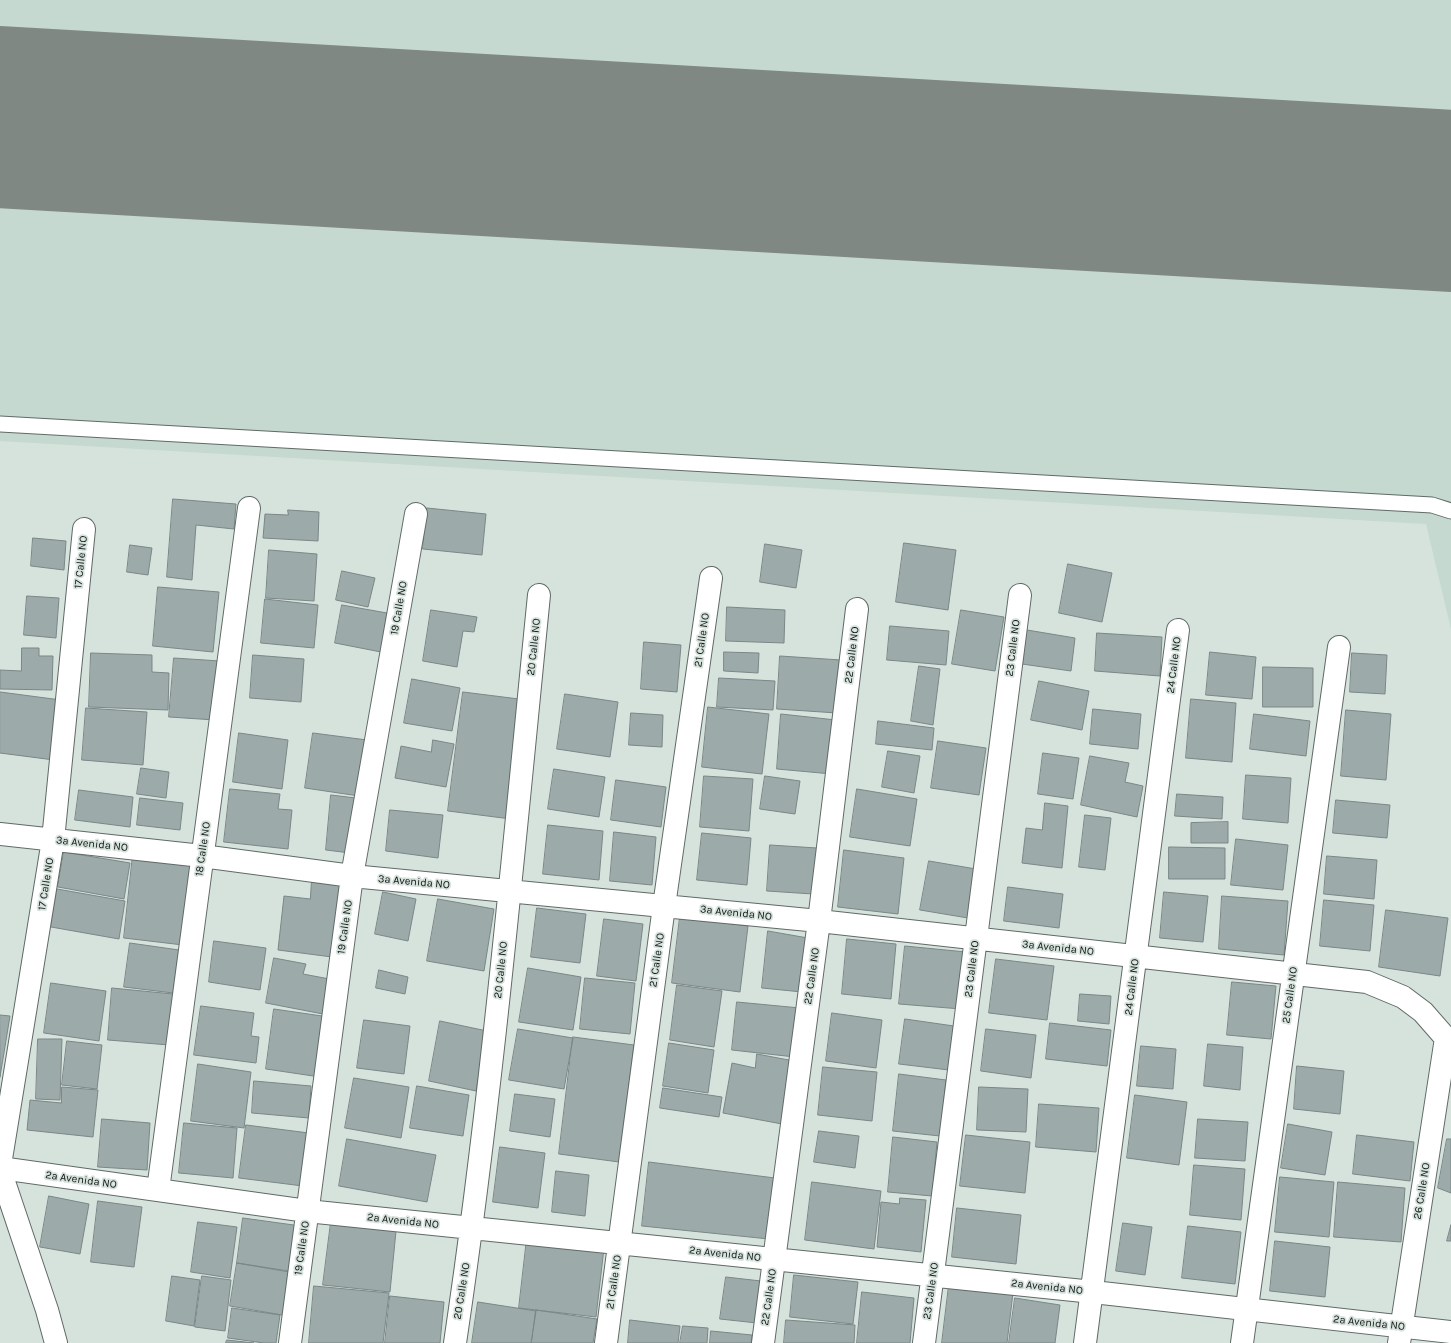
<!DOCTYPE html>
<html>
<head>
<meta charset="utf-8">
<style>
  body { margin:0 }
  canvas { display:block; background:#d6e2dc }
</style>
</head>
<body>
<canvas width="1451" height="1343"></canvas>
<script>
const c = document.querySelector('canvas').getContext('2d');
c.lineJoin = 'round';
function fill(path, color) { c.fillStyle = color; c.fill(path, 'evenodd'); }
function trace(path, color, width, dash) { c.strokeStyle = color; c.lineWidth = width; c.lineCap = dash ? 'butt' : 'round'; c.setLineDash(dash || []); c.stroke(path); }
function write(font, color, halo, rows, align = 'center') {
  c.font = font + ' Karla,sans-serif'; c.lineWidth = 3.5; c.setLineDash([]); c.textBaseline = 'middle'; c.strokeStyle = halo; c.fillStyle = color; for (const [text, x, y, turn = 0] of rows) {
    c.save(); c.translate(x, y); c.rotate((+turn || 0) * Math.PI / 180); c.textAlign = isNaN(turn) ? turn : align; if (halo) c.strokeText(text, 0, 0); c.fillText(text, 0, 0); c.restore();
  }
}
const built = new Path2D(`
  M0,0h1451v629l-25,-105 -1426,-83z`);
const runway = new Path2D(`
  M0,117l1451,84`);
const building = new Path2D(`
  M173,499l63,5 -2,25 -38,-4 -4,55 -25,-3z
  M427,508l59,6 -4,41 -59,-6z
  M288,510l31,2 -1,29 -55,-3 2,-24 23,1z
  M33,538l33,3 -2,29 -33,-4z
  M904,543l52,7 -8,60 -52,-8z
  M765,544l37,6 -6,38 -36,-6z
  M130,545l22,3 -4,27 -21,-3z
  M269,550l48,4 -3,47 -48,-3z
  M1068,564l44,9 -10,49 -43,-9z
  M342,571l33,7 -7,29 -32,-7z
  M158,587l61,5 -6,60 -60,-6z
  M27,596l32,2 -3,40 -32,-3z
  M265,599l53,6 -4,43 -53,-5z
  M342,605l45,8 -6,39 -46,-9z
  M727,607l58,3 -1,33 -58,-2z
  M431,610l46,7 -3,15 -11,-1 -6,36 -34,-6z
  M961,610l43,7 -9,54 -43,-7z
  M890,626l59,5 -3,34 -59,-5z
  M1027,630l48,8 -4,33 -49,-7z
  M1097,633l65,4 -2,39 -65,-5z
  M644,642l37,3 -4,47 -36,-3z
  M22,648h17v8h14l-1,34 -52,-1v-19l21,1z
  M724,652l35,1 -1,20 -34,-2z
  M1210,652l46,5 -4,42 -46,-4z
  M91,653l61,2v17l17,1 -1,37 -79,-3z
  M1352,653l35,2 -2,39 -35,-2z
  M253,655l51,4 -3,43 -51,-4z
  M780,656l61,4 -4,53 -60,-4z
  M174,658l46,3 -5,59 -46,-3z
  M919,666l21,3 -7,56 -22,-4z
  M1263,667l50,1v39h-50z
  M719,678l56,3 -2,29 -56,-3z
  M412,679l48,9 -8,43 -48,-8z
  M1039,681l50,10 -7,39 -51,-10z
  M0,692l61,8 -7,60 -54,-7z
  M463,692l64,8 -16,119 -63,-8z
  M565,694l53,8 -8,55 -53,-8z
  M1191,699l45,4 -4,59 -46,-4z
  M708,707l61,7 -7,60 -60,-7z
  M86,708l61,4 -4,53 -61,-5z
  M1093,709l48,5 -3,35 -48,-5z
  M1346,710l45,4 -5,66 -45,-4z
  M631,713l32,2 -1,32 -33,-2z
  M781,714l55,6 -4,54 -55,-5z
  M1254,714l56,7 -4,35 -56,-7z
  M878,721l56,7 -2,22 -56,-6z
  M239,733l49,7 -6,49 -49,-7z
  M313,733l54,7 -8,56 -54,-8z
  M433,740l21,4 -8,43 -51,-9 6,-32 30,6z
  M938,741l48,7 -7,47 -48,-7z
  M888,751l32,5 -6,37 -32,-6z
  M1043,753l36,5 -6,41 -35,-5z
  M1090,756l39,7 -4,19 18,4 -6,31 -56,-12z
  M141,768l28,4 -3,26 -29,-4z
  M554,769l51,8 -6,40 -51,-8z
  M1246,775l45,3 -3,45 -45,-4z
  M704,776l49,3 -4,52 -49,-4z
  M765,776l35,5 -5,33 -35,-5z
  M616,780l50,7 -5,40 -50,-7z
  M230,789l50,5 -2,15 14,1 -4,39 -64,-7z
  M857,789l60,10 -7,47 -60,-9z
  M79,790l54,7 -3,30 -55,-7z
  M1177,794l46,3 -1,22 -47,-3z
  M331,795l25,3 -6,55 -24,-3z
  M140,798l43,5 -3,27 -43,-5z
  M1336,800l54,5 -3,33 -54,-5z
  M1045,803l23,3 -6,62 -40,-5 4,-35 16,2z
  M390,810l53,5 -5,43 -52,-7z
  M1085,815l26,3 -6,52 -26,-3z
  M1228,822v21h-37v-20z
  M548,825l55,6 -4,49 -56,-6z
  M614,832l42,5 -4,48 -42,-4z
  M702,833l49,5 -4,47 -50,-5z
  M1236,839l52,6 -5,45 -52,-5z
  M770,845l47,3 -4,46 -46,-3z
  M1169,847l56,1v31h-56z
  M844,850l60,8 -6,56 -60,-7z
  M64,852l66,11 -6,36 -66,-12z
  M133,854l60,8 -10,83 -59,-7z
  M1327,856l50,4 -3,39 -50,-5z
  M929,861l47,8 -8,49 -48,-8z
  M312,879l36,5 -16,73 -54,-7 6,-54 26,3z
  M1008,887l55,7 -4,34 -55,-7z
  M57,889l68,12 -6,38 -68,-12z
  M383,892l33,7 -8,42 -33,-7z
  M1164,892l44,4 -5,46 -43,-4z
  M1222,896l66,5 -4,54 -65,-6z
  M438,899l56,10 -10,62 -57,-10z
  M1324,900l50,5 -4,46 -50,-5z
  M537,908l49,6 -6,49 -49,-6z
  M1386,910l62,8 -8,58 -61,-9z
  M680,917l68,9 -8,66 -68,-9z
  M604,919l39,5 -7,57 -39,-5z
  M768,931l40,7 -6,54 -40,-4z
  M847,939l49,5 -5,55 -49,-5z
  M214,941l52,7 -6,42 -51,-8z
  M130,943l49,7 -6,43 -49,-6z
  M905,946l61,6 -5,57 -62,-5z
  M274,958l32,6 -3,10 32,6 -7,35 -62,-12z
  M996,959l58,7 -7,54 -58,-7z
  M528,968l53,9 -8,53 -54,-8z
  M379,970l29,7 -3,17 -29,-6z
  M585,978l50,5 -5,51 -50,-5z
  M1232,982l44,4 -5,53 -44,-4z
  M51,983l55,8 -7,50 -55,-8z
  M677,985l45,6 -8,56 -44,-7z
  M112,988l61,6 -4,51 -61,-5z
  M1080,994l31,2 -2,28 -31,-3z
  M737,1002l63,6 -5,49 -63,-7z
  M201,1006l53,7 -3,23 8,1 -3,26 -62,-8z
  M274,1009l55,8 -9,60 -54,-8z
  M832,1013l50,7 -6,48 -50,-7z
  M0,1015l10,1 -10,61z
  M905,1019l49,7 -5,44 -50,-6z
  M364,1020l46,6 -6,48 -47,-6z
  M440,1021l47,10 -11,60 -47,-10z
  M1050,1023l61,7 -4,36 -61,-7z
  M518,1029l55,9 -9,51 -55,-9z
  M986,1029l50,6 -5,43 -50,-7z
  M573,1037l61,8 -15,117 -60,-8z
  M38,1039h24l-2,61 -24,-1z
  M67,1041l35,4 -5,44 -35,-4z
  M669,1043l45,7 -6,43 -45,-7z
  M1208,1044l35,3 -3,43 -36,-4z
  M1141,1046l35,3 -3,40 -36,-3z
  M757,1054l37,7 -12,63 -59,-11 9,-50 23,5z
  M198,1064l53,8 -7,56 -53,-7z
  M1297,1066l47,5 -4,43 -46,-5z
  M823,1067l54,5 -5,49 -54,-6z
  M899,1074l47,6 -6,56 -47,-5z
  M354,1078l55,9 -8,51 -56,-10z
  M254,1081l57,5 -2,32 -57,-5z
  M417,1086l52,9 -6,41 -53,-8z
  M62,1087l36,3 -5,47 -66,-7 3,-30 31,3z
  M979,1087l49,2 -2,43 -49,-2z
  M663,1088l59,9 -3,20 -59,-9z
  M515,1094l40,5 -5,38 -40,-6z
  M1135,1095l52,7 -8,63 -52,-7z
  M1039,1104l60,4 -3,44 -60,-5z
  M102,1119l48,4 -3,47 -49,-3z
  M1198,1119l50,3 -3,39 -50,-3z
  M184,1123l53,5 -4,50 -54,-5z
  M1288,1124l44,8 -7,43 -44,-7z
  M246,1125l63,8 -6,53 -64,-8z
  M819,1131l40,5 -4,32 -41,-6z
  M966,1135l64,7 -5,51 -65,-7z
  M1357,1135l57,7 -4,39 -57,-7z
  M893,1137l44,5 -5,54 -44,-4z
  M347,1139l89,16 -9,47 -88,-16z
  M1447,1139h4v54l-13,-5z
  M500,1147l45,6 -7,55 -45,-6z
  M649,1162l126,16 -6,61 -127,-13z
  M1194,1165l51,4 -4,51 -51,-5z
  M556,1171l33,4 -4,41 -33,-4z
  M1280,1177l54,5 -5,55 -54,-5z
  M812,1182l69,9 -7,58 -69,-9z
  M1338,1182l67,6 -4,54 -67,-5z
  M49,1196l40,8 -9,50 -40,-7z
  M900,1198l26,2 -5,52 -44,-5 4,-45 18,2z
  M98,1201l44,6 -8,60 -43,-5z
  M957,1208l64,7 -5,49 -64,-7z
  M243,1218l58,8 -6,46 -58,-9z
  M198,1222l39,5 -7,51 -39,-6z
  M331,1222l65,9 -6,61 -67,-7z
  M1123,1223l29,4 -7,48 -29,-4z
  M1451,1225v16h-4z
  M1188,1226l53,6 -6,52 -53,-6z
  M527,1238l77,10 -8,69 -77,-9z
  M1275,1241l55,6 -5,50 -55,-6z
  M237,1263l58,10 -7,43 -58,-10z
  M794,1275l64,7 -5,42 -63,-7z
  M172,1276l28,4 -6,46 -28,-5z
  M202,1276l29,4 -6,51 -30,-4z
  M726,1277l35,4 -4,42 -37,-4z
  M949,1285l64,8 -6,50h-65z
  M314,1286l75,7 -6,50h-74z
  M862,1292l52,6 -4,45h-53z
  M390,1296l54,6 -4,41h-55z
  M1015,1298l45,7 -5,38h-46z
  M478,1302l58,9 -5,32h-59z
  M232,1308l48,7 -4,28h-12l-36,-5z
  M536,1310l61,9 -4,24h-61z
  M630,1320l50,6 -2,17h-50z
  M786,1320l69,5 -1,18h-70z
  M683,1326l25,2 -1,15h-27z
  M711,1331l41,4 -1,8h-41z
  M227,1340l27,3h-28z`);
const service = new Path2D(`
  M0,424l1432,81 19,6`);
const minor = new Path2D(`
  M0,834l202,22 150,20 467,45 548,61 36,15 20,15 28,32
  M0,1165l53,-325 31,-311
  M0,1168l307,43 786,81 358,40
  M0,1170l47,140 9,33
  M158,1190l91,-682
  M290,1343l62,-467 64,-362
  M455,1343c37,-248 59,-498 84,-748
  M606,1343l58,-437 47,-328
  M763,1343l56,-422 38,-312
  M924,1343l96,-748
  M1085,1343l93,-713
  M1242,1343l97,-696
  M1399,1343l47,-305`);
const streetNames = [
  ["17 Calle NO",81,562,-84],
  ["19 Calle NO",399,608,-80],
  ["21 Calle NO",702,640,-82],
  ["20 Calle NO",534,647,-84],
  ["23 Calle NO",1013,648,-83],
  ["22 Calle NO",852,655,-83],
  ["24 Calle NO",1174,665,-83],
  ["3a Avenida NO",92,844,6],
  ["18 Calle NO",203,849,-82],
  ["3a Avenida NO",414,882,5],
  ["17 Calle NO",46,884,-81],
  ["3a Avenida NO",736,913,6],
  ["19 Calle NO",345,927,-82],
  ["3a Avenida NO",1058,948,6],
  ["21 Calle NO",657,960,-82],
  ["23 Calle NO",972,969,-83],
  ["20 Calle NO",501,970,-84],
  ["22 Calle NO",812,976,-82],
  ["24 Calle NO",1132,987,-83],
  ["25 Calle NO",1290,995,-82],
  ["2a Avenida NO",81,1180,8],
  ["26 Calle NO",1422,1191,-81],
  ["2a Avenida NO",403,1221,6],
  ["19 Calle NO",302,1248,-82],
  ["2a Avenida NO",725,1254,6],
  ["21 Calle NO",614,1282,-82],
  ["2a Avenida NO",1047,1287,6],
  ["20 Calle NO",462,1291,-81],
  ["23 Calle NO",931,1291,-82],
  ["22 Calle NO",769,1297,-82],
  ["2a Avenida NO",1369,1323,6]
];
fill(built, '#c5d9d0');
trace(runway, '#808884', 182);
fill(building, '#9daaaa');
trace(building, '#7b8787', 1);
trace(service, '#606a66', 17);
trace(minor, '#606a66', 24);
trace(service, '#fff', 15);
trace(minor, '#fff', 22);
write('11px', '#111513', '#d6e2dc', streetNames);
</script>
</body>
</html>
